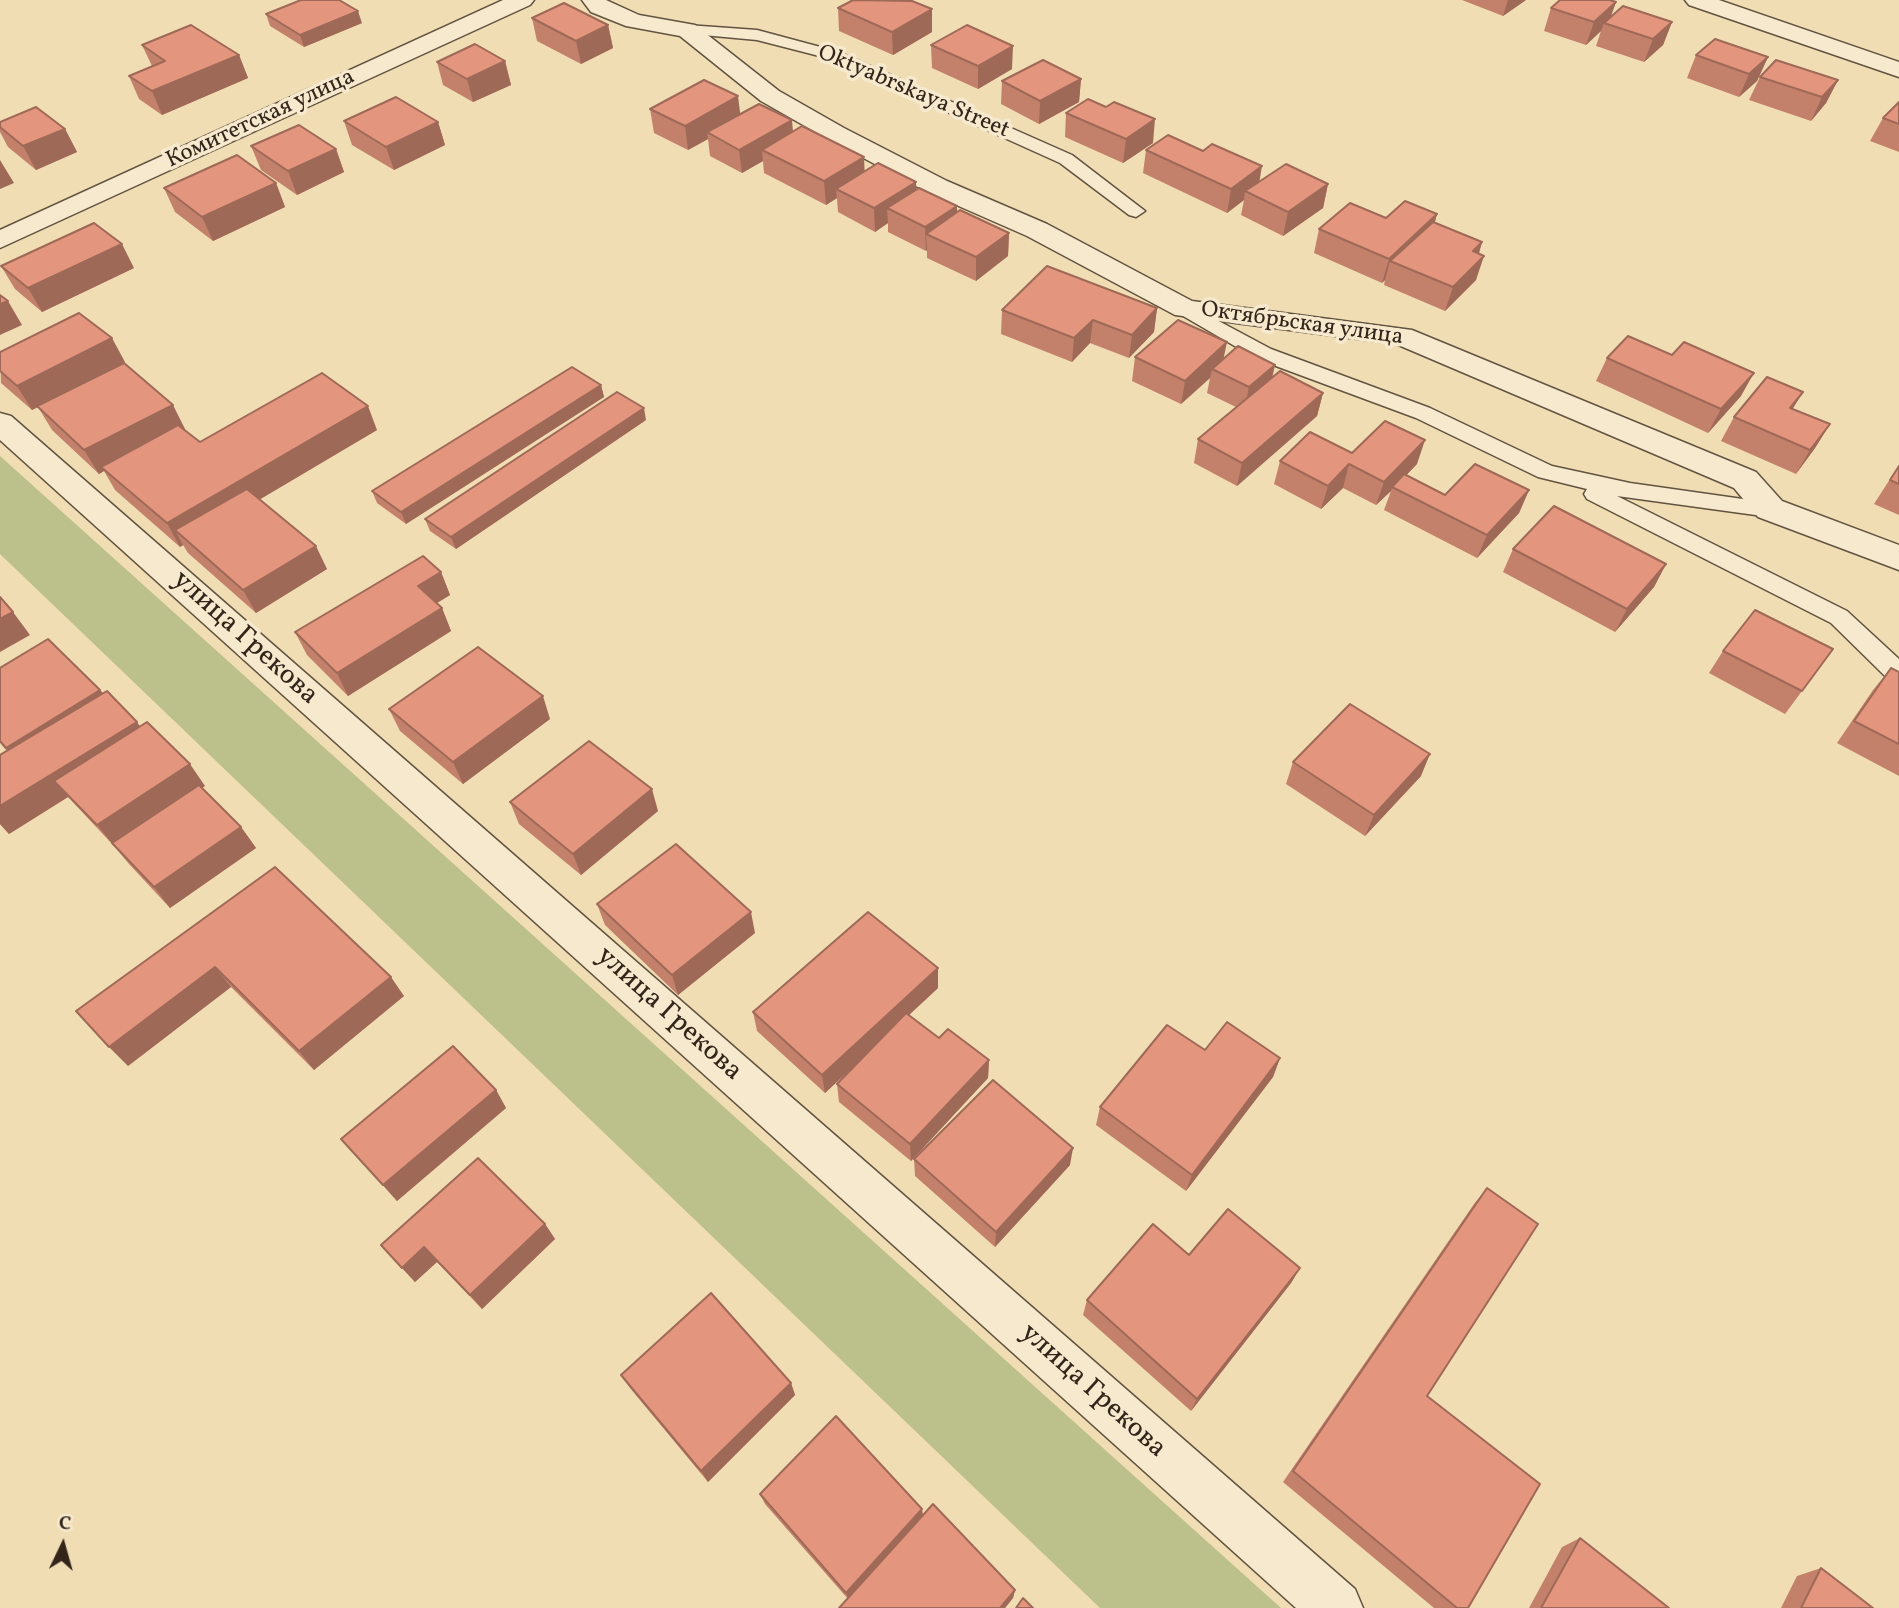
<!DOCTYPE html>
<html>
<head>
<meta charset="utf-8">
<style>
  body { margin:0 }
  #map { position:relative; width:1899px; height:1608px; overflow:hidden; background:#f1ddb4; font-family:Vollkorn,serif }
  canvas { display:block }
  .north { position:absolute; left:28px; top:1510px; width:70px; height:70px; -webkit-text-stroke:5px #f6e9ce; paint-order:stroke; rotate:5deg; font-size:19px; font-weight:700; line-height:28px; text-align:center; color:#33251a }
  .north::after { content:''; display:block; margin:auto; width:24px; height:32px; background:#33251a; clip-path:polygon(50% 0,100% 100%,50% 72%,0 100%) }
</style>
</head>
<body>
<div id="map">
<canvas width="1899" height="1608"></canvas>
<div class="north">С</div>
</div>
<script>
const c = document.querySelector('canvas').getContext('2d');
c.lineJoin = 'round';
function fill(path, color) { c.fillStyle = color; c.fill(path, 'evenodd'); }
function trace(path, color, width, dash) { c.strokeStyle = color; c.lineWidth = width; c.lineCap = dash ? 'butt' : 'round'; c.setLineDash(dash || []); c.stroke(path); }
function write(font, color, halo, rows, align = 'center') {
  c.font = font + ' Vollkorn,serif'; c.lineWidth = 7; c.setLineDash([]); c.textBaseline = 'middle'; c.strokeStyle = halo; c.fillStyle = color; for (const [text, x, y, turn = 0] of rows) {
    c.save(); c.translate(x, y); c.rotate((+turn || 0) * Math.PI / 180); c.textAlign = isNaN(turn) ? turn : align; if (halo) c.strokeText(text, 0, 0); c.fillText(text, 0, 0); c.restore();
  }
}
const green = new Path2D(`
  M0,456l1281,1152h-181l-1100,-1054z`);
const lane = new Path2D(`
  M687,25l70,5 82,22 233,103 73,56 -9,6 -7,-2 -69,-52 -233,-105 -70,-18 -76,-7 -2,-3 2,-3z
  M1185,303l86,46 159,59 122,58 78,17 148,21 3,5 -3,5 -8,3 -153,-21 230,115 52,48v18l-14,-1 -54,-53 -244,-124 -3,-5 3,-5 -49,-12 -122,-59 -159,-59 -79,-46 -3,-4 3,-4z`);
const street = new Path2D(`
  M503,0h31l-4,5 -530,243v-18z
  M582,0h24l33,15 56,10 84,66 65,37 103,53 100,43 145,77 220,29 344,142 26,29 117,44v25l-141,-53 -24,-29 -338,-144 -221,-29 -148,-79 -98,-43 -103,-55 -65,-37 -81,-65 -54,-10 -35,-14z
  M1685,0h34l180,62v15l-210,-72z
  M0,413l11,3 1344,1173 8,19h-67l-1296,-1168z`);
const wall = new Path2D(`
  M1462,0h64l-23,16z
  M1616,2l-5,14 61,6 -9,23 -19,17 -48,-16 5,-15 -15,14 -42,-14 7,-23z
  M838,8l94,24 -39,23 -54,-24z
  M266,14l96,9 -58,24 -34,-21z
  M532,18l76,7 5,23 -32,16 -44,-23z
  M142,45l97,10 9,23 -86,37 -23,-16 -10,-23 23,-10z
  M931,45l81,24 -34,20 -46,-21z
  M1696,55l72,2 -11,24 -18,16 -52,-19z
  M505,61l6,24 -38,17 -30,-17 -6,-23z
  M1760,77l78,3 -12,23 -15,18 -62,-21z
  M1081,79l-2,23 -40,22 -38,-20 1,-23z
  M1899,102v50l-29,-11 13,-23z
  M650,109l90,5 53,18 72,39 51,19 41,22 52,21 -1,23 -32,25 -49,-23v-8l-1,1 -38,-19v-9l-13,9 -37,-20 -1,-14 -11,7 -62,-32 -1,-12 -21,12 -32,-17 -2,-17 -20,11 -34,-17z
  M1066,113l87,30 -30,20 -58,-26z
  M344,121l94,1 7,23 -51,25 -42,-25z
  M0,122l65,7 12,23 -41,18 -28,-23 -8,-15z
  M251,146l85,3 8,23 -47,23 -36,-25z
  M1146,150l113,32 69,2 -5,24 -40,28 -42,-21 3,-15 -17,13 -84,-40z
  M276,183l9,24 -72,34 -38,-29 -11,-24z
  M1437,214l-2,8 47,20 -3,12 -3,26 -31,31 -61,-26 1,-5 -3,3 -68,-30 5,-24 67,-11z
  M1,266l133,2 -92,44 -27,-23z
  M1157,308l-3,24 -25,26 -39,-15 -18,19 -71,-28 1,-24z
  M0,352l125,10 -36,18 96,49h-1l16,13 177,-12 -117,69 67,70 -71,44 -68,-60 -5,-8 -3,2 -65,-57 -11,-19 -5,3 -47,-44 -14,-23 -6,3 -31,-27z
  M1672,355l69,41 -33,37 -112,-52 11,-23z
  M1135,357l89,2 49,18 50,16 -6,23 -80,70 -43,-23 4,-24 38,-32 -29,-14 3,-15 -29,26 -49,-23z
  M601,385l3,12 -198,127 -29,-21 -5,-12z
  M1734,417l96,7 -15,24 -19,26 -75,-33z
  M646,420l-190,129 -26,-18 -5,-12z
  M1352,453l65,11 -11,11 39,20 84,-5 -10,23 -42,45 -93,-48 7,-19 -15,14 -33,-17 -22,21 -47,-25 6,-23z
  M1899,465v50l-25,-11z
  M1513,549l153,15 -12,23 -39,45 -112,-60z
  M441,572l9,23 -13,8 5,5 9,23 -103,65 -41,-41 -12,-23z
  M1833,649l-48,65 -76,-41 14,-22z
  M0,668l100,22 105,96 -4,2 40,39 15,21 -86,60 -41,-44 -15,-18 -46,-49 -59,37 -9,-10v-69l7,-4 -7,-8z
  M1891,668l8,4v104l-62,-33 36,-53z
  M389,709l161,10 -87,65 -63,-53z
  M1293,762l128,14 -56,60 -79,-52z
  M510,802l148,9 -77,64 -62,-51z
  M275,867l129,129 -90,74 -83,-83 -103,79z
  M597,904l158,29 -77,62 -73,-70z
  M938,988l-29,27 30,23 50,22 -1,18 -77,83 -72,-59 -2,-18 19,-20 -31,29 -68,-62 -4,-19z
  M1205,1050l75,8 -7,19 -87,114 -90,-66 4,-18z
  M496,1090l10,18 -109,93 -56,-62z
  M914,1159l156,6 -75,82 -80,-71z
  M1487,1188l-60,208 41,212h-34l-151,-126 191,-278z
  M545,1224l10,15 -73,70 -45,-47 -22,20 -34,-37z
  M1189,1255l111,13 -9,15 -100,128 -108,-96 4,-15z
  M621,1375l170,8 4,12 -87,87 -78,-94z
  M760,1494l162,15 1,7 92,74 -2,8 -8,10h-166l9,-9 -83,-95z
  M1580,1538l89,70h-140l33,-61z
  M1821,1568l52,40h-92l16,-32z`);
const shadedWall = new Path2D(`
  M1508,0h18l-23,16z
  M1616,2l-8,22 -4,-1 -3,8 -15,14 8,-23z
  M932,9v23l-39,23 -1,-23z
  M358,11l4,12 -58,24 -4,-12z
  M1672,22l-9,23 -19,17 9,-23z
  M608,25l5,23 -32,16 -5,-23z
  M1013,46l-1,23 -34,20v-23z
  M239,55l9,23 -86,37 -10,-24z
  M1768,57l-11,24 -18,16 10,-23z
  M505,61l6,24 -38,17 -6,-23z
  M1081,79l-2,23 -40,22 1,-23z
  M1838,80l-12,23 -15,18 11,-24z
  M738,96l3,24 -34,12 1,7 -20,11 -3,-24z
  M1155,119l-2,24 -30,20 3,-24z
  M792,120l2,24 -32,6 1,11 -21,12 -3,-23z
  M438,122l7,23 -51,25 -8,-23z
  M65,129l12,23 -41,18 -13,-24z
  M336,149l8,23 -47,23 -9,-24z
  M864,157l1,23 -29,9 1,9 -11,7 -2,-24z
  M0,160l14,23 -14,6z
  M1262,166l-4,24 -13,1 -1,9 -17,13 4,-24z
  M916,182l1,23 -30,3 1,15 -13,9 -1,-24z
  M276,183l9,24 -72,34 -11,-24z
  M1328,184l-5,24 -40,28 5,-24z
  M957,206v24l-31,4 1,16 -1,1 -1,-24z
  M1437,214l-7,24 -40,23 -5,19 -3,3 7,-24z
  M1009,233l-1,23 -32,25v-24z
  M1482,242l-7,23 9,-9 -8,24 -31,31 8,-24 20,-36z
  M122,244l12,24 -92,44 -14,-24z
  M8,301l14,24 -22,10v-31z
  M1157,308l-3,24 -25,26 3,-23z
  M1093,320l-3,23 -18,19 2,-24z
  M112,338l13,24 -93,48 -15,-24z
  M1227,342l-5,24 -10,3 -2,9 -29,26 4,-23z
  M1275,365l-5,23 -26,23 5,-24z
  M1754,373l-13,23 -33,37 13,-24z
  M601,385l3,12 -198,127 -5,-12z
  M1803,392l-14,23 1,-7z
  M1323,393l-6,23 -80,70 5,-23z
  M173,405l12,24 -80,41 -4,-3 3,4 -5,3 -15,-24z
  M368,406l9,24 -189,112 -13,-12 8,15 -3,2 -13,-24z
  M644,408l2,12 -190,129 -5,-12z
  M1830,424l-15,24 -19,26 14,-24z
  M1425,440l-8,24 -23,24 -2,-1 -1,4 -15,14 8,-23z
  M1349,464l-6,24 -22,21 7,-23z
  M1529,490l-10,23 -42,45 10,-23z
  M316,546l11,23 -71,44 -13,-23z
  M1666,564l-12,23 -39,45 12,-23z
  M441,572l9,23 -23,14 -9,-23z
  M442,608l9,23 -103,65 -11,-23z
  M13,612l17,23 -30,17v-33z
  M100,690l17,22 -92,58 -19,-22z
  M543,696l7,23 -87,65 -10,-22z
  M137,722l16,23 -99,36 14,16 -59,37 -9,-10v-18z
  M1430,754l-9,22 -56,60 9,-21z
  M190,764l15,22 -91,60 -17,-21z
  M652,789l6,22 -77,64 -8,-21z
  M241,827l15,21 -86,60 -16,-21z
  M751,912l4,21 -77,62 -6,-20z
  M215,967l16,20 -103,79 -19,-19z
  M938,968v20l-113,105 -3,-18z
  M391,977l13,19 -90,74 -15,-19z
  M1280,1058l-7,19 -87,114 6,-16z
  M989,1060l-1,18 -77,83 -1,-17z
  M496,1090l10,18 -109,93 -14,-16z
  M1073,1148l-3,17 -75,82 1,-15z
  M545,1224l10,15 -73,70 -12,-14z
  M424,1247l13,15 -22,20 -13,-14z
  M1300,1268l-9,15 -100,128 6,-12z
  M791,1383l4,12 -87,87 -7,-11z
  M922,1509l1,9 -74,82 -3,-7z
  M1015,1590l-2,8 -8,10h-5z`);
const building = new Path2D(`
  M301,0h38l19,11 -58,24 -34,-21z
  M853,0l59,1 20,8 -40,23 -54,-24z
  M1560,0h50l6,2 -22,20 -43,-14z
  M564,3l44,22 -32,16 -44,-23z
  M1623,6l49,16 -19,17 -49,-16z
  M191,25l48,30 -87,36 -23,-15 36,-15 -23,-16z
  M967,25l46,21 -35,20 -47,-21z
  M1715,39l53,18 -19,17 -53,-19z
  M475,44l30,17 -38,18 -30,-17z
  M1043,60l38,19 -41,22 -38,-20z
  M1776,60l62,20 -16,17 -62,-20z
  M704,80l34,16 -53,30 -35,-17z
  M396,97l42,25 -52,25 -42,-26z
  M1088,99l18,8 8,-5 41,17 -29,20 -60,-26z
  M1899,102v22l-16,-6z
  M759,104l33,16 -53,30 -32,-18z
  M36,107l29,22 -42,17 -23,-19v-5z
  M299,125l37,24 -48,22 -37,-25z
  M802,126l62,31 -40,24 -62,-31z
  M1168,135l35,16 9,-7 50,22 -31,23 -85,-39z
  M237,155l39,28 -74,34 -38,-29z
  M878,163l38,19 -42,26 -38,-19z
  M1286,164l42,20 -40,28 -43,-21z
  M919,188l38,18 -32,21 -38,-19z
  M1405,201l32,13 -48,45 -70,-30 31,-26 36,15z
  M960,210l49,23 -33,24 -50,-23z
  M1433,222l49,20 -9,9 11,5 -31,31 -63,-26z
  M94,223l28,21 -94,44 -27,-22z
  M1047,266l110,42 -25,27 -39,-15 -19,18 -72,-28z
  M0,295l8,6 -8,3z
  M79,313l33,25 -95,48 -17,-15v-19z
  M1178,320l49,22 -42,39 -50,-24z
  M1628,336l44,19 12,-13 70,31 -33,36 -114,-51z
  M1238,346l37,19 -26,22 -37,-18z
  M124,363l49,42 -89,45 -47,-44z
  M572,367l29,18 -200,127 -29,-21z
  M1280,371l43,22 -81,70 -44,-24z
  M322,373l46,33 -201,117 -66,-56 77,-42 22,17z
  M1767,377l36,15 -13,16 40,16 -20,26 -76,-33z
  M617,392l27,16 -193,129 -26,-18z
  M1385,421l40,19 -41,42 -35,-18 -21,22 -48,-25 30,-29 42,21z
  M1475,464l54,26 -42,45 -95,-48 12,-13 41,21z
  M1899,466v18l-9,-4z
  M247,489l69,57 -73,44 -68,-60z
  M1554,506l112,58 -39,45 -114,-60z
  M423,556l18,16 -23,14 24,22 -105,65 -42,-41z
  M0,597l13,15 -13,7z
  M1755,610l78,39 -31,42 -79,-40z
  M48,639l52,51 -94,58 -6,-7v-73z
  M478,647l65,49 -90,66 -64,-53z
  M1891,668l8,4v72l-45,-23z
  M107,691l30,31 -137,84v-51z
  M1350,704l80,50 -56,61 -81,-53z
  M147,722l43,42 -93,61 -43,-44z
  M589,741l63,48 -79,65 -63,-52z
  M199,785l42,42 -87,60 -42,-44z
  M676,844l75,68 -79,63 -75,-71z
  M275,867l116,110 -92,74 -84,-84 -106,80 -33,-36z
  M868,912l70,56 -116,107 -69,-63z
  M906,1013l33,25 9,-9 41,31 -79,84 -73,-60z
  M1227,1022l53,36 -88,117 -92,-68 67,-82 38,25z
  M453,1046l43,44 -113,95 -42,-46z
  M993,1080l80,68 -77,84 -82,-73z
  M478,1158l67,66 -75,71 -46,-48 -22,21 -21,-23z
  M1487,1188l51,36 -111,172 113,88 -72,124h-11l-164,-137z
  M1228,1209l72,59 -103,131 -110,-99 66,-76 36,31z
  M711,1293l80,90 -90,88 -80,-96z
  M836,1416l86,93 -76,84 -86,-99z
  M933,1504l82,86 -15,18h-161z
  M1580,1538l89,70h-128z
  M1821,1568l52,40h-72z
  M1023,1598l10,10h-17z`);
const farStreetnames = [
  ["Oktyabrskaya Street",913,93,23],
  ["Комитетская улица",261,120,-25],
  ["Октябрьская улица",1302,325,8]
];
const streetNames = [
  ["улица Грекова",244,639,42],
  ["улица Грекова",668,1015,42],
  ["улица Грекова",1092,1392,42]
];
fill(green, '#bcc08b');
trace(lane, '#625340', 3);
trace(street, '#625340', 3);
fill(lane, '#f6e9ce');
fill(street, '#f6e9ce');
fill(wall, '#c3816c');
fill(shadedWall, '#9f6958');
fill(building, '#e3967d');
trace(building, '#9f6958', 2);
write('23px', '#33251a', '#f6e9ce', farStreetnames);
write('28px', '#33251a', '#f6e9ce', streetNames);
</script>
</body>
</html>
